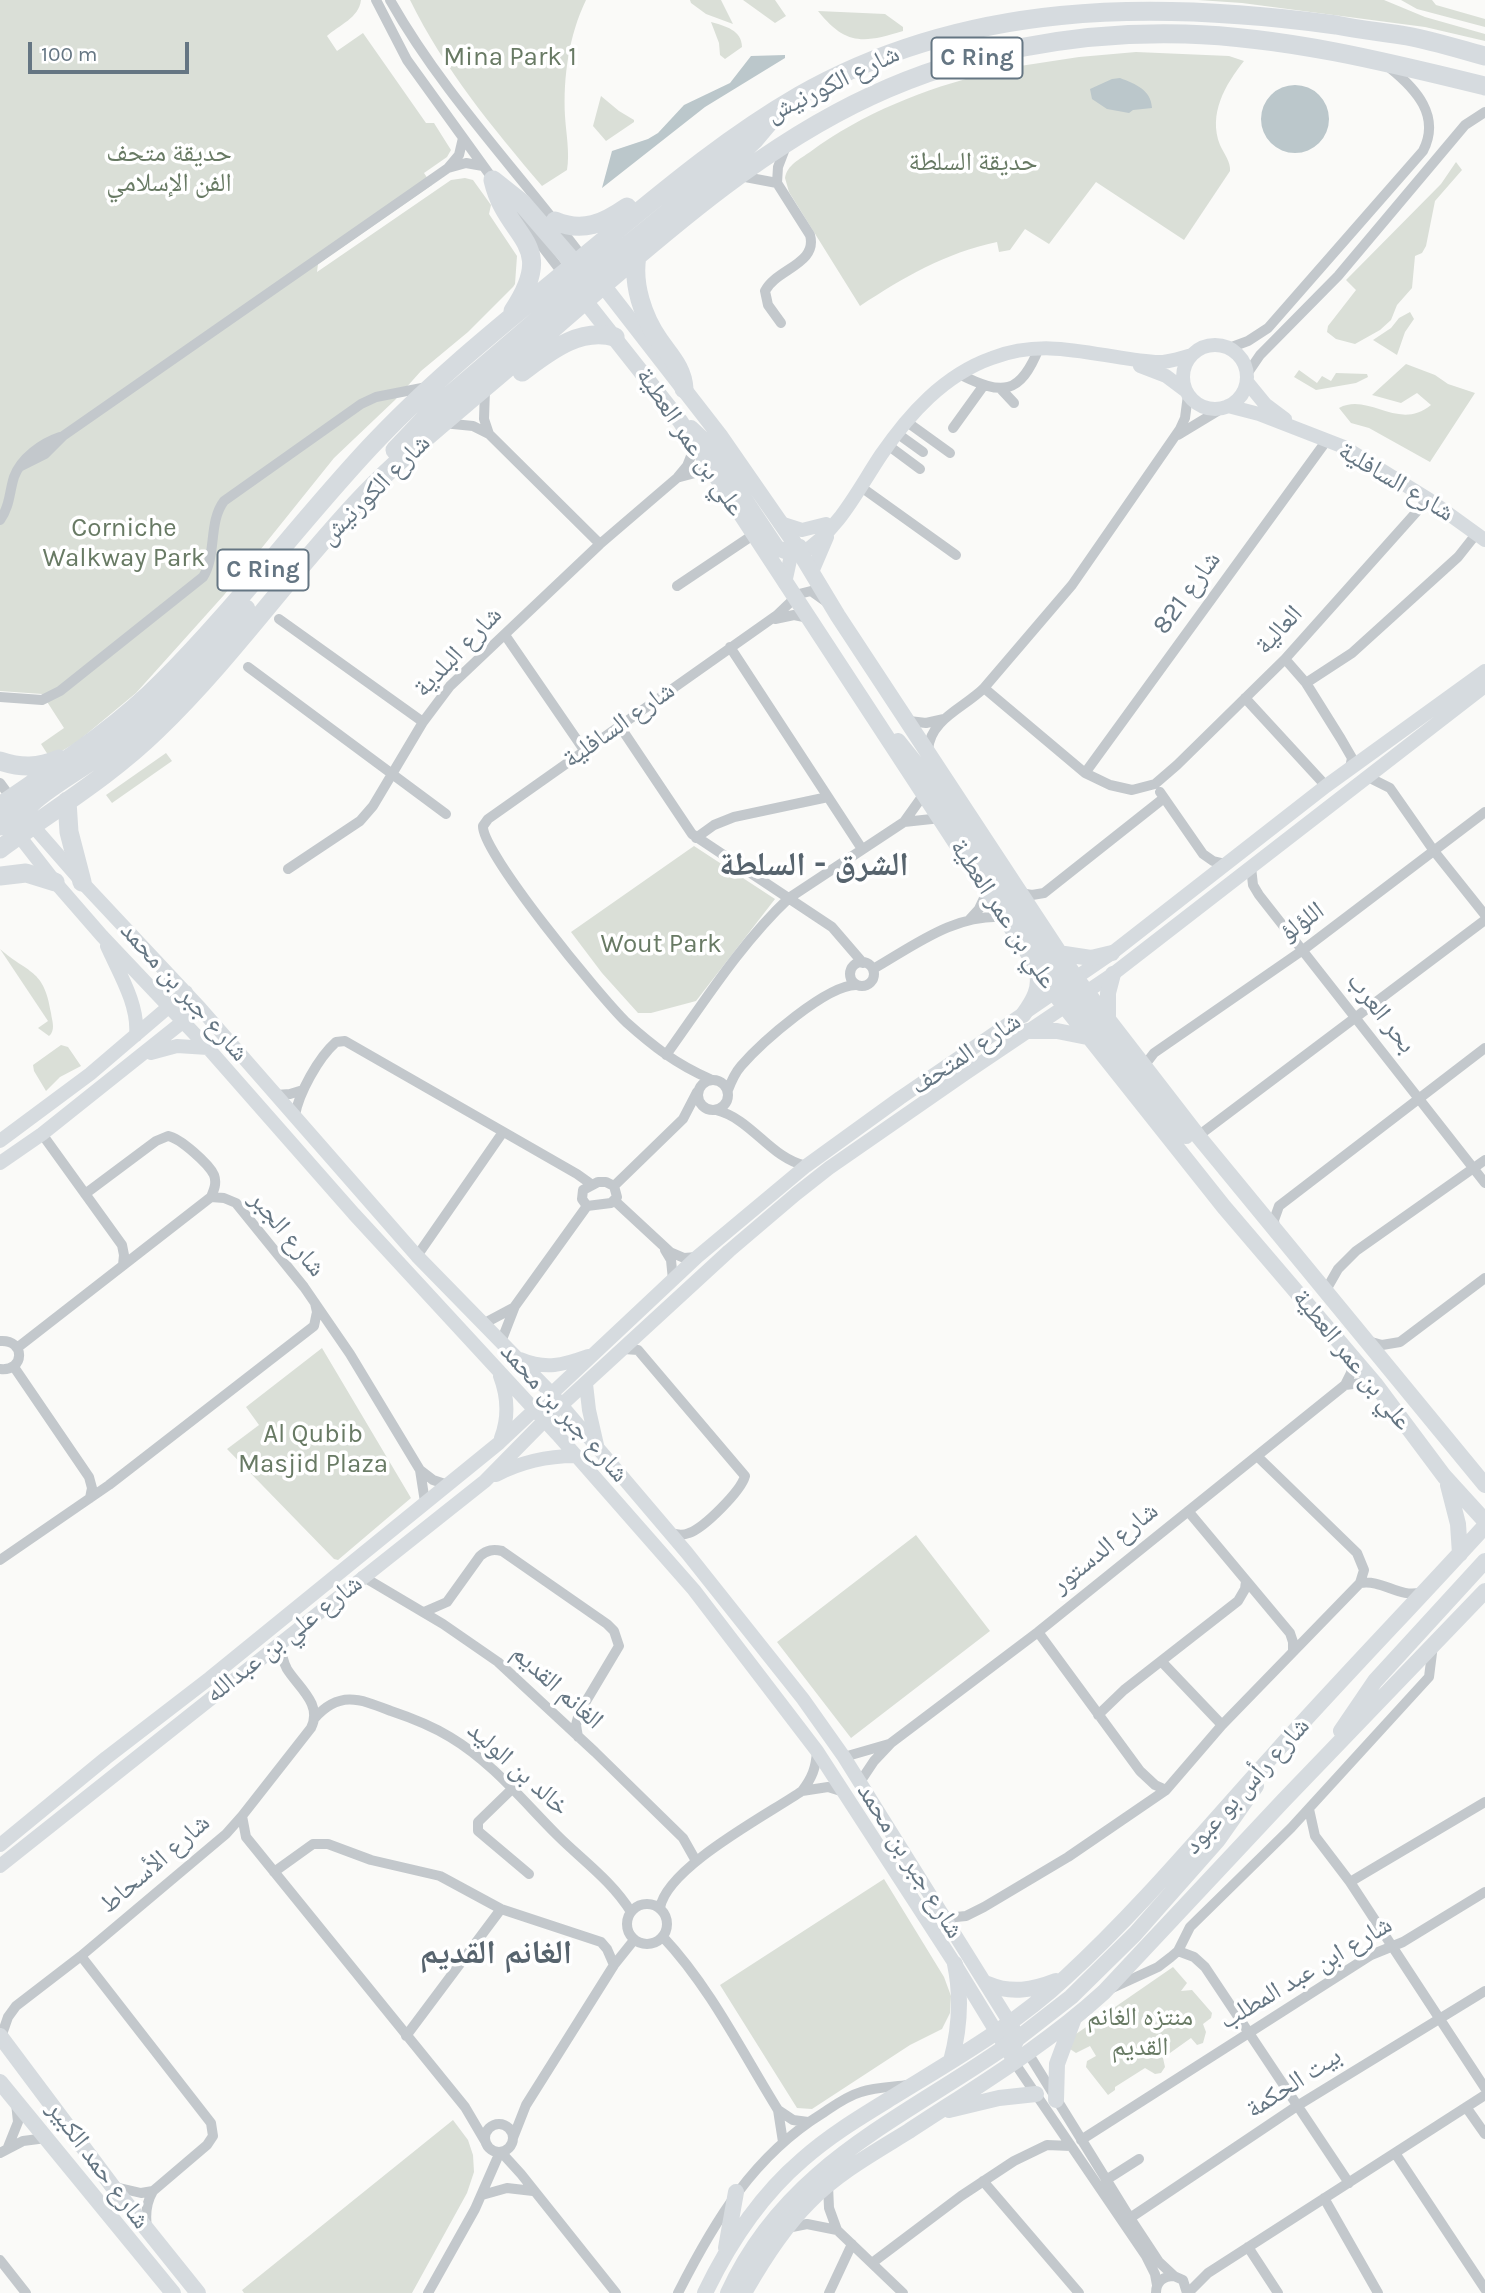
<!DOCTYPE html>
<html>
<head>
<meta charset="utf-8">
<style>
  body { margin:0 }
  #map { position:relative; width:1485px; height:2293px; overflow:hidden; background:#fafaf8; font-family:Karla,sans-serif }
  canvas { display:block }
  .scale { position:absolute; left:28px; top:42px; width:161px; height:32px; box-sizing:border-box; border:4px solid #657683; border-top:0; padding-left:9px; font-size:21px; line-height:24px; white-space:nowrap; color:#657683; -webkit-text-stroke:5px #fff; paint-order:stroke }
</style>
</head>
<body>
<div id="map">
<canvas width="1485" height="2293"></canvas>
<div class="scale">100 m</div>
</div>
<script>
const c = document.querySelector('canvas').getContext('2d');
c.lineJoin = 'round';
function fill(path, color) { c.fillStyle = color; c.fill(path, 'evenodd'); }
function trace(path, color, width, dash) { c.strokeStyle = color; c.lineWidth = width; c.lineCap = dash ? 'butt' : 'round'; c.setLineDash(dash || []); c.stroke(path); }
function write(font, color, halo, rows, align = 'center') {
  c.font = font + ' Karla,"Noto Naskh Arabic",sans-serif'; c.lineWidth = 7; c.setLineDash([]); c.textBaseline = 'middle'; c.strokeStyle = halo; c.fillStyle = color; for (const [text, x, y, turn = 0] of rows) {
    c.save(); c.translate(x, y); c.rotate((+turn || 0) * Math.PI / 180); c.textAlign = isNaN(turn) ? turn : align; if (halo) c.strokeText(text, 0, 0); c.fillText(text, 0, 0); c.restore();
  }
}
const green = new Path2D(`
  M0,0h361c-2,18 -22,25 -34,36l10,15 26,-18 63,90h8l17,27 -4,7 -23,16 8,12 -114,79 -1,8 134,-92 14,-2 8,2 18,25 -2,9 28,42 -2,28 -2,3 -45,45 -47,39 -26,29 -61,58 -110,137 -88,98 -59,49 -27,16 -9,-14 23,-16 -22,-34 -42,-3z
  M410,0h176c-17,35 -23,77 -21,116 1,17 5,37 2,54l-25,16c-50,-59 -98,-117 -132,-186z
  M690,0h31l12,24 -27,-10 -15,-11z
  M743,0h32l11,16 -11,7z
  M1198,0h186l41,17 60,17v7l-60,-14 -183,-24z
  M1401,0h31l4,5 49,14v8l-68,-18z
  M818,11l67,3 18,13v4c-39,12 -57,15 -85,-20z
  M711,22c14,4 31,8 31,25l-17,12 -5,-4 -1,-12z
  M1136,52l93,4 15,5c-19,24 -36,53 -24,84 4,9 11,17 10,26l-46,69 -88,-58 -47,62 -24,-15 -15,21 -11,2 -2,-10c-52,11 -93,35 -137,64l-71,-114 -4,-14c2,-13 15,-19 25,-26 53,-39 114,-63 178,-79l1,5 18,-4v-6l72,-11z
  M601,96l18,15 15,9v2l-28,19 -13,-15z
  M1456,162l6,8 -27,31 -9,45 -4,7 -7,3 -3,32 -15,17 -6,15 -11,10 -25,14 -19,-5 -9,-7 1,-6 28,-36 -10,-10 95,-96z
  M1410,312l4,7 -9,13 -8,23 -24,-15 18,-12 8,-10z
  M1406,364l29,11 13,9 27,9 -45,69 -61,-34 -18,-5 -12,-15c30,-16 59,24 92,-3l-14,-12 -16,10 -29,-8z
  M1299,370l18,13 5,-7 9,5 5,-8 31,1 1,3 -12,6 -40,7 -22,-13z
  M166,753l6,8 -60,42 -6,-8z
  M694,846l81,53 -79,102 -45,12h-13l-36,-40 -31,-41z
  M0,949c28,25 44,19 51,64 1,8 4,14 0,21l-2,2 -11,-8 10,-7z
  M61,1045l7,2 13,19 -21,11 -14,14 -12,-20 -1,-6z
  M322,1348l89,150 -73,62 -4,-1 -107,-110 32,-24 -13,-18z
  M916,1535l74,96 -139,107 -74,-96z
  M884,1879l60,98 7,19 -1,17 -8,16 -32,16 -98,64 -15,-1 -77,-123z
  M1173,1967l14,16 -6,8 11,-1 20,23 -1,5 -8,6 3,8 -3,11 -6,2 -6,-7 -28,20 2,9 -4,6 -6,1 -10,-6 -30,19v3l-7,5 -22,-28 1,-6 9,-5 -6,-10 -14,7 -6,-4 6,-15z
  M453,2120l15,20 5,15 1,17 -7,21 -55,100h-168l-2,-3z`);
const water = new Path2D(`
  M785,55v3l-80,49 -103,81 10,-37 36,-12 10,-6 26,-28 46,-22 21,-27z
  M1120,78c16,6 31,12 32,30l-19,2 -4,3 -22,-4 -15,-10 -2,-10 22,-10z
  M1261 119a34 34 0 1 1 68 0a34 34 0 1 1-68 0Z`);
const street = new Path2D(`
  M376,0l31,60 88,122
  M390,0c53,94 129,172 193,258
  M448,168l18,-5 17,3
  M740,176l37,7
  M518,215l46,60
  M781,323l-13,-18 -3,-14c11,-22 53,-27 45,-56l-33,-52 1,-16 8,-21
  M1229,348l19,-7 20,-13 155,-177c18,-35 -7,-62 -33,-83
  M959,374c44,22 61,21 80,-26
  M1247,374l13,-19 78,-79 127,-151 20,-13
  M1000,388l14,15
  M485,389l-1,30 5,15
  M907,422l43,31
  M443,423l30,3 16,8 111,110
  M953,428l31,-43
  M898,434l25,18
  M1178,435l43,-26
  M889,446l31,23
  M21,466l24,-12 18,-18 385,-268 11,-13 4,-17
  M680,477l19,-5 15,2
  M861,487l95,68
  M0,520c10,-14 9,-27 14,-43 7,-19 28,-34 46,-40
  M677,586l76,-51
  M279,619l144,103
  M775,619l19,-4 15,3
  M505,635l79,115
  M730,647l132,202
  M1285,659l21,24 35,56 11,19 -2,10
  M248,667l198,147
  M1306,683l46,-30 106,-96 19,-24
  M984,688l101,85 25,12 22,5 23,-6 22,-19 108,-106 143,-160
  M0,697l42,3 18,-9 143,-114c14,-22 5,-55 21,-76l137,-97 15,-7 51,-10
  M1245,698l81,88
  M909,721l17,2 18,-4
  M619,725l73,109 140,93 31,36
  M928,750c2,-31 36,-42 56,-62l88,-103 108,-156 5,-11 3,-23
  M1085,773l242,-333
  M1368,777l22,11 44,63 51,64
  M0,783l11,15
  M1160,792l43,62 10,7 13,3
  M904,822l37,-4
  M696,838l18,-13 20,-8 94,-20
  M1251,867l2,18 6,10 226,288
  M288,869l72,-48 13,-15 50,-84 27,-36 150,-142 77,-66 10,-12 8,-20
  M1020,893l12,2 12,-2 120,-95
  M969,920l10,-11 9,-19
  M850 974a12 12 0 1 1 24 0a12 12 0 1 1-24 0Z
  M873,969c42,-24 82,-56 133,-52
  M666,1055c38,-53 75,-112 123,-157l115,-76 20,-28
  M1144,1066l10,-13 149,-103 182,-138
  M710,1079c-34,-15 -56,-32 -84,-57 -24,-23 -145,-170 -143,-196l5,-7 289,-204 22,-21 12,-3 14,10
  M698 1095a15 15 0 1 1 30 0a15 15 0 1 1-30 0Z
  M728,1090c3,-8 7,-17 13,-24 20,-23 86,-82 116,-81
  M276,1095l14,-1 13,-4
  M716,1110c36,9 54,48 90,56
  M295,1115c4,-22 23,-57 41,-73l9,-1 232,133 14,10
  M42,1134l80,111 2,10 -1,10
  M1198,1136l287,-216
  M598,1182h8l8,4 3,11 -6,6 -24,3 -5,-7 1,-9z
  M614,1186l69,-67 14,-27
  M85,1194l71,-53 12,-5c12,2 41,28 46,39 3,8 0,15 -3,22
  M211,1197l13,1 12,5 68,84 46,67 70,116 5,32
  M615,1201l55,51 14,6 13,-1
  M1275,1229l-1,-9 5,-14 206,-158
  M665,1250l6,10 2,20
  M417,1256l86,-124
  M1326,1290l12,-21 18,-18 129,-91
  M483,1324l30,-16
  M0,1341c26,-2 25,31 0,28
  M1368,1341l14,4 18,-3 85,-64
  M501,1342l14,-36 72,-100
  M17,1348l194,-151
  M624,1349l14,1 107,126c-4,15 -41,52 -56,57 -7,3 -14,2 -22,-2
  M14,1367l75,110 3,11 -2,10
  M1345,1385l16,-2 15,2
  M420,1470l13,10 15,5
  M1188,1511l102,122 3,9v10
  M0,1560l109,-75 205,-159 3,-14 -2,-9
  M362,1576l81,48 55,38 97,90 88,86 13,23
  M1360,1583c23,-4 39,16 62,9
  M424,1612l23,-10 33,-46c7,-6 13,-7 22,-5l105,73 7,7 5,15 -40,67 -3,12 2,12
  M1038,1632l102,139 15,14 11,5
  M1161,1661l61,64
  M1098,1715l26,-25 114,-89 7,-12 1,-8
  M314,1719c25,-29 46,-20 77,-8 21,7 41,15 59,26 42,25 73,64 107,98 25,25 55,46 74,77
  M844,1757l45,-13
  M860,1782l14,-21 17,-18 147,-111 307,-247 6,-12 1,-14
  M513,1788l-35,34v9l51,43
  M802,1791l26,-4 16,5
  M1309,1809l6,27 35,46 135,206
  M242,1816l4,21 219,270 20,34
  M274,1872l39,-28h15l43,16 69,16 61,33 100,33 6,7 7,16
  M1350,1882l135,-80
  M627 1924a20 20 0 1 1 40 0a20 20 0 1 1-40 0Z
  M660,1908c7,-41 107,-93 142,-117 10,-13 14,-23 15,-40
  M946,1918l20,-2 18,-9 84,-50 98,-67 56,-65 138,-142 4,-13 -7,-17 -100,-97
  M663,1937c47,50 79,115 115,173l15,10 15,2
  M1178,1951l16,6 11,10 144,216
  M81,1956l130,167 2,13 -6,9 -54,46c-7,12 -8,23 -6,36
  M1110,1989l48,-22 13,-10 7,-6 12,-24 101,-99 138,-151 4,-32
  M406,2036l95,-127
  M1,2037l7,-20 8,-11 65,-50 145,-122 16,-18 69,-88c12,-24 -13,-41 -24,-59 -5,-9 -6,-18 -7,-28
  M1028,2053l102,165 29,44 15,14
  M1014,2062l132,194 9,18 2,11
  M1466,2107l19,27
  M778,2110l5,32
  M485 2138a14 14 0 1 1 28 0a14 14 0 1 1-28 0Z
  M513,2138l13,-33 88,-140 20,-25
  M1081,2140l290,-185 32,-13 82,-50
  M8,2147l10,-25 -2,-19
  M501,2152l20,22 95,119
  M0,2153l23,-12 23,-3
  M1395,2153l90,136
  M1106,2180l33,-21
  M983,2181l96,112
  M828,2185l1,23 8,22 66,63
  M115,2187l26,6 12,-2
  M482,2195l25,-7 26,3
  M1324,2198l54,95
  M1130,2218l167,-112 188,-115
  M787,2228l20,-4 30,6
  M1248,2247l30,46
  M0,2260l26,33
  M872,2263l89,-67 53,-35 33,-16 24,1
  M428,2293l47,-84 25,-57
  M678,2293c36,-71 75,-137 145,-180 12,-8 24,-17 38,-21 14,-5 32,-5 47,-7
  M829,2293l23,-49
  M1156,2293c0,-11 7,-17 18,-17l9,4 4,13
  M1188,2293l20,-20 277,-178`);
const secondary = new Path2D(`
  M1183 377a32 32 0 1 1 64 0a32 32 0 1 1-64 0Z
  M1140,366l26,10 20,15
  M1247,382l18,22 20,15
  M1228,406l31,8 85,33 84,52 57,41
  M780,523l22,7 24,-6
  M801,554c38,-24 56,-63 80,-99 28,-41 63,-80 111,-97 58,-22 106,0 163,4 13,1 25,-4 37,-7
  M812,572l15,-35
  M785,583l5,-23 10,-14
  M26,818l56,64 118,126 217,248 134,137 136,160 116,146 41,58 171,274
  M13,828l42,54 47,54 106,112 146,166 203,220 137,156 123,161 138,213 56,92
  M107,946c12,27 32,59 29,89
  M151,1053l26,-7 31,2
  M0,1141l90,-67 96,-82
  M0,1163l42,-29 148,-118
  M520,1359c26,11 43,6 68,-3
  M500,1376c8,21 9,41 1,62
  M586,1384l3,26 8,35
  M496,1475c25,-13 52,-19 79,-19
  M0,1845l106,-87 104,-80 289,-235 198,-186 109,-91 94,-68 212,-145 214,-167 159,-115
  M0,1866l485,-385 59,-60 185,-170 67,-57 33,-26 137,-95 147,-99 372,-288`);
const primary = new Path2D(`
  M596,276l125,161 70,101 47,78 238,362 122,158 287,349
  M578,292l102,129 374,572 170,214 152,178 68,91 41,45
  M691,428l17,16 69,104 16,6h8
  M898,741l40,50 126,195 7,7 16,-1
  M1058,953l33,5 21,-5
  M1060,994l14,7 112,135
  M1023,1015c10,-14 19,-28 13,-46
  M1108,1020v-27l5,-19
  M1028,1031h29l30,6
  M1448,1485l10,39 2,30
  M1341,1731l34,-50 110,-120
  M988,1984c23,10 45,6 68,-3
  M0,2036l113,151 85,106
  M951,2061c9,-33 11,-63 4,-97
  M1014,2062l-2,-14 5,-9 54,-42 64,-63 83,-94 38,-54
  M0,2082l173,211
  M1056,2100l1,-36 17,-46
  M949,2110l50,-12 37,-4
  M726,2248l10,-56
  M705,2293c24,-50 55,-97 97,-133 28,-25 60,-44 91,-63 60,-37 122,-72 173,-120 75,-69 140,-148 208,-223 69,-77 141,-151 211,-228
  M728,2293c58,-127 170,-172 277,-246l6,-6 2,-7
  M744,2293c18,-32 39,-65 65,-91 28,-29 66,-50 100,-71 67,-44 136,-85 195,-139l179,-191 202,-210`);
const highway = new Path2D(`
  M493,180c14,61 66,61 20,131
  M493,180l29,23 62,72
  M555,221c28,12 49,2 72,-14
  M637,256c-5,28 6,61 22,84 11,16 24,28 25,49
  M585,293l9,-20 143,-117 18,-17 16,-19
  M522,372c27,-20 57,-45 93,-35
  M395,450l39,-41 141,-121 8,-14v-16
  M0,761c21,7 38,7 59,-2
  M67,801l2,31 13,50
  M0,806c56,-39 115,-76 163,-125 74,-74 136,-158 207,-234 67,-72 146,-133 221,-196 67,-55 132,-111 208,-155 167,-95 352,-96 537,-71 24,5 47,7 71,11 26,5 52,13 78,20
  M0,826l14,-11v-9l-2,-7
  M18,835c1,-11 3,-21 11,-29 14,-16 51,-36 69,-50 55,-43 105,-92 148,-147
  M0,849c53,-39 110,-73 157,-119 76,-73 135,-160 208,-236 37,-38 79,-72 120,-107 35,-29 68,-59 102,-88 87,-75 178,-154 284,-203 96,-45 208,-65 314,-62 101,3 202,28 300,52
  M0,876l26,-3 29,9`);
const shields = [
  [977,58,91],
  [263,570,91]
];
const shieldNames = [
  ["C Ring",977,58],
  ["C Ring",263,570]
];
const parkNames = [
  ["Mina Park 1",510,58],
  ["حديقة متحف",169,154],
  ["الفن الإسلامي",169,184],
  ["حديقة السلطة",973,163],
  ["Corniche",124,529],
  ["Walkway Park",124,559],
  ["Wout Park",661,945],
  ["Al Qubib",313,1435],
  ["Masjid Plaza",313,1465],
  ["منتزه الغانم",1140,2018],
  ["القديم",1140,2048]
];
const streetNames = [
  ["شارع الكورنيش",833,84,-26],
  ["علي بن عمر العطية",690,442,56],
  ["شارع السافلية",1396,482,31],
  ["شارع الكورنيش",375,490,-45],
  ["شارع 821",1187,593,-54],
  ["العالية",1279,630,-47],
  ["شارع البلدية",458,652,-46],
  ["شارع السافلية",619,725,-35],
  ["علي بن عمر العطية",1003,914,57],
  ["اللؤلؤ",1302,922,-36],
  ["شارع جبر بن محمد",184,992,48],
  ["بحر العرب",1381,1013,52],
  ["شارع المتحف",966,1054,-34],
  ["شارع الجبر",287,1234,50],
  ["علي بن عمر العطية",1352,1360,51],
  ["شارع جبر بن محمد",564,1413,48],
  ["شارع الدستور",1105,1548,-39],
  ["شارع علي بن عبدالله",284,1639,-38],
  ["الغانم القديم",557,1687,42],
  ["خالد بن الوليد",518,1769,42],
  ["شارع رأس بو عبود",1247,1786,-48],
  ["شارع جبر بن محمد",910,1861,58],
  ["شارع الأسحاط",155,1864,-41],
  ["شارع ابن عبد المطلب",1306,1973,-31],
  ["بيت الحكمة",1294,2083,-33],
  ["شارع حمد الكبير",98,2165,53]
];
const districtNames = [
  ["الشرق - السلطة",814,866],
  ["الغانم القديم",496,1954]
];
fill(green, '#dadfd7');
fill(water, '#bbc7cb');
trace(street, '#c3c8cc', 10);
trace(secondary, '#d6dbdf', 14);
trace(primary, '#d6dbdf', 16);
trace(highway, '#d6dbdf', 19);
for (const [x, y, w] of shields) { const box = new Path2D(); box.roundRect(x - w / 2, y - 20.5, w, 41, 5); c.fillStyle = '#fff'; c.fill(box); trace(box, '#657683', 2); }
write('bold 24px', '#657683', null, shieldNames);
write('26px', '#687a64', '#fff', parkNames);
write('26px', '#657683', '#fff', streetNames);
write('bold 33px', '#57646e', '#fff', districtNames);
</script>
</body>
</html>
